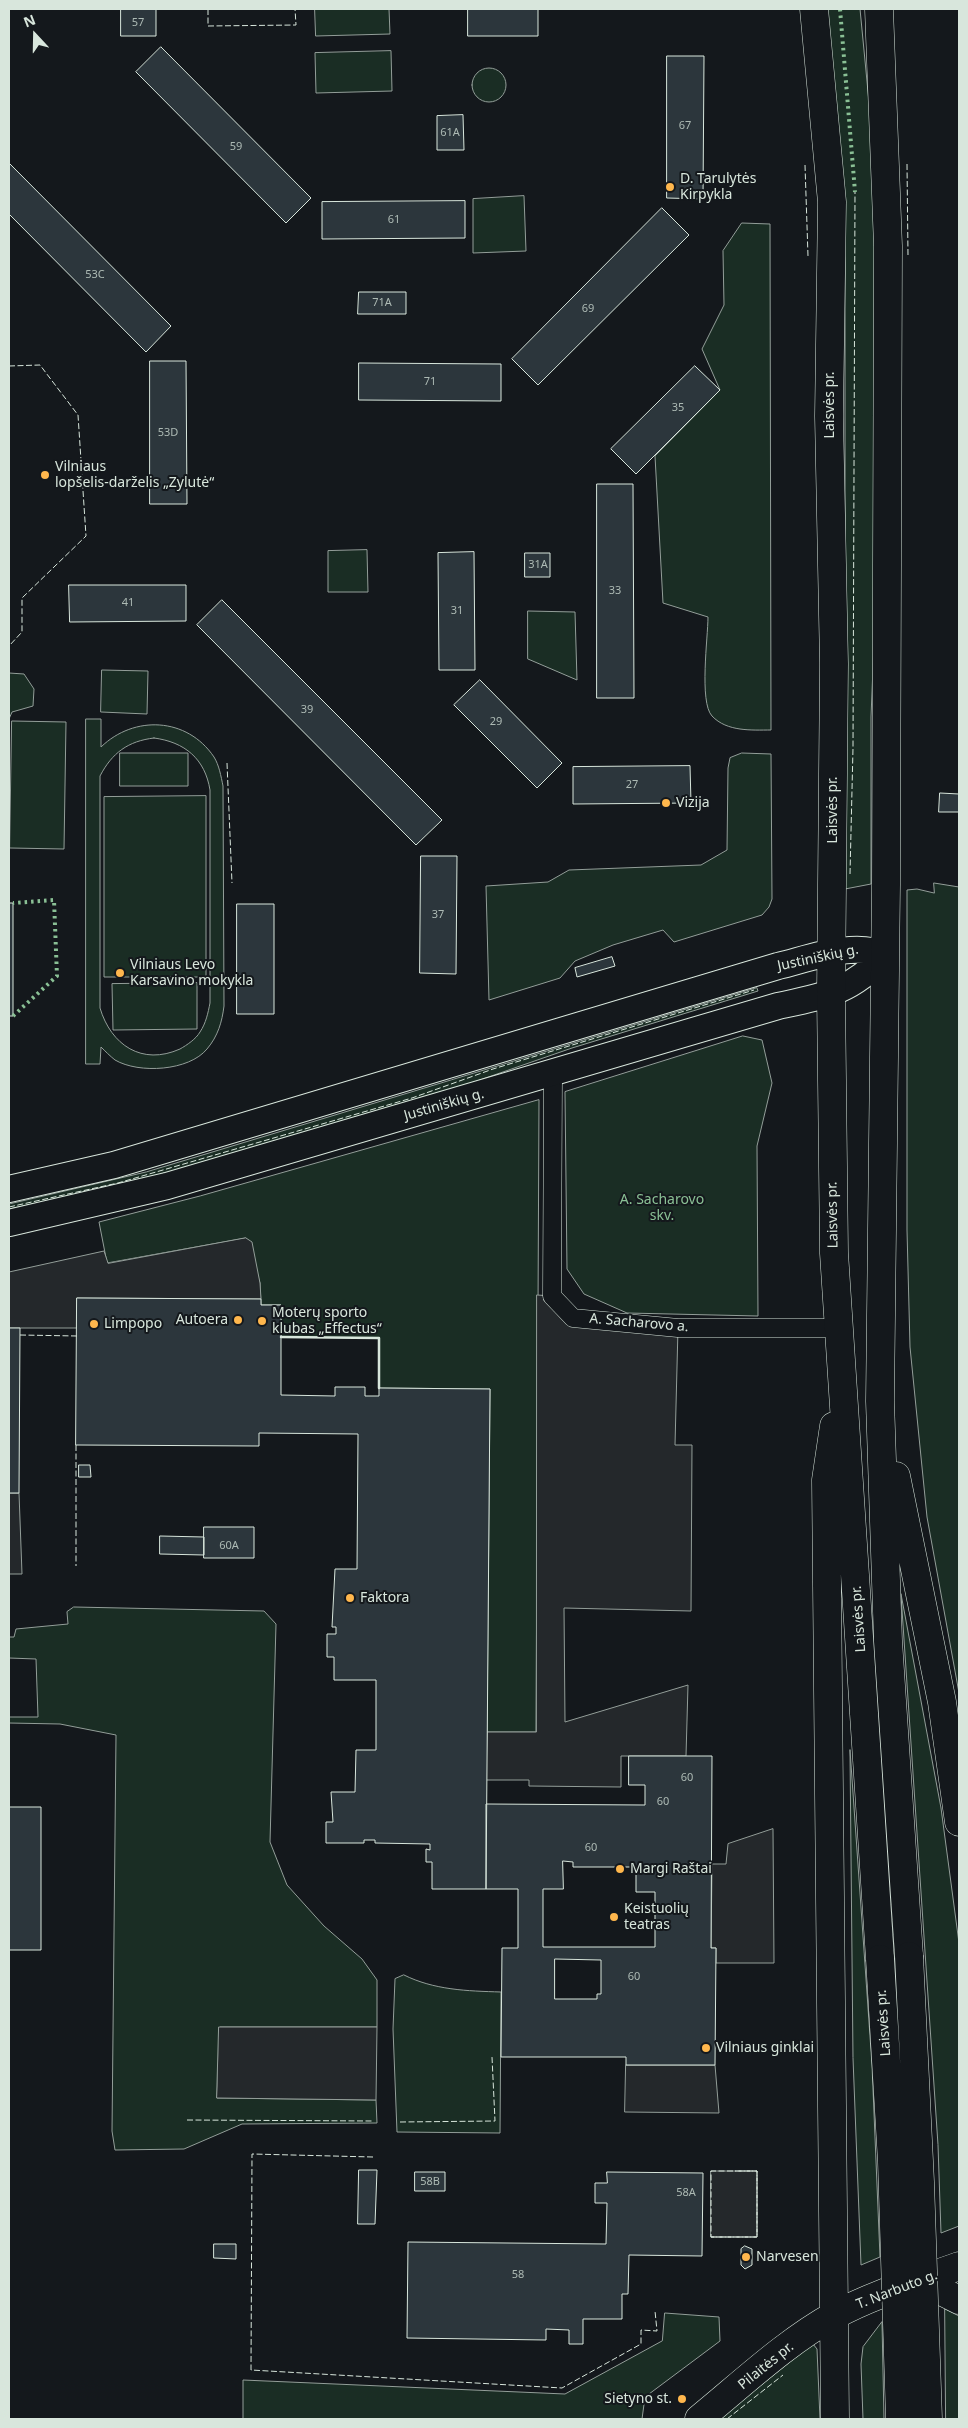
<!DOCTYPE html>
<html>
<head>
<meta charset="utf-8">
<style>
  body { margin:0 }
  #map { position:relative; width:968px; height:2428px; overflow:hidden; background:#14181c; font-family:"Noto Sans",sans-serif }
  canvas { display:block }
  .frame { position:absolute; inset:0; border:10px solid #d8e6dc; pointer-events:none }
  .north { position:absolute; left:10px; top:10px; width:50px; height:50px; -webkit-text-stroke:4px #14181c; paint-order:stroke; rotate:339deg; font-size:14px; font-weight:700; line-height:20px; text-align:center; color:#d8e6dc }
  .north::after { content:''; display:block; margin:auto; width:18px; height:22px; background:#d8e6dc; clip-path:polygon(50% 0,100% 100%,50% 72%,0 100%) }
</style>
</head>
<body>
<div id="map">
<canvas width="968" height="2428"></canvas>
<div class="frame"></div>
<div class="north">N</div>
</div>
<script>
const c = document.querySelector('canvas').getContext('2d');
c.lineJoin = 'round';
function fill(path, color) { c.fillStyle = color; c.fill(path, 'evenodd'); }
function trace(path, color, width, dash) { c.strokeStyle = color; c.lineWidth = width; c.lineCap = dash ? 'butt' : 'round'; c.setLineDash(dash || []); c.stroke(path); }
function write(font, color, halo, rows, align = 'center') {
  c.font = font + ' "Noto Sans",sans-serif'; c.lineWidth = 4; c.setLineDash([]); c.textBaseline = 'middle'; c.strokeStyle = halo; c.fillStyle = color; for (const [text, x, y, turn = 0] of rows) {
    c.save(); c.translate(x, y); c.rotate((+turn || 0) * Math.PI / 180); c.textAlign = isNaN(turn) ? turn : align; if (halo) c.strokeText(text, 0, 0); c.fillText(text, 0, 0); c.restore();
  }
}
const green = new Path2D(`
  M315,9h74l1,25 -74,2z
  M826,9h34l15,155 1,428 -5,125v167l-26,5v-627z
  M391,51l1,40 -76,2 -1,-40z
  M472 85a17 17 0 1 1 34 0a17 17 0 1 1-34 0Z
  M524,196l2,55 -53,2v-54z
  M742,223l28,1 1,506c-19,0 -44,2 -59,-14 -13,-14 -4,-79 -4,-99l-45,-14 -8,-147 65,-66 -18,-41 22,-44 -1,-54z
  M367,550l1,42h-40v-41z
  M528,611l47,1 2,68 -49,-21z
  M102,670l46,1 -1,43 -46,-2z
  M9,673l15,1 10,15 -1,17 -21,6 -3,7z
  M86,719h15v28c33,-32 86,-30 113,10 5,8 7,19 9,29l1,220c-2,16 -6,30 -17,43 -18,22 -68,25 -92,11 -5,-4 -10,-9 -14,-13l-1,17h-14zM154,738c31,4 51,21 56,52v213c-2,10 -4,20 -10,29 -4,7 -13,13 -20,17 -38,17 -69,-4 -80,-41v-232c12,-23 28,-35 54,-38z
  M12,721l54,1 -2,127 -54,-1z
  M120,753h68v33h-68z
  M742,753l29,1 1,145 -3,8 -7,8 -88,27 -11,-12 -50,15 -38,16 -15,17 -71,22 -3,-114 62,-4 21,-12 132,-5 26,-15 1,-82 2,-10z
  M206,796v181h-102v-180z
  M934,883l25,4v806l-32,-176 -17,-170 -3,-117v-340l10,-1 17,4z
  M197,983v46l-84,1 -1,-46z
  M757,988l1,3 -186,57 -121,42 -311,91 -131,28v-5l137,-32z
  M743,1036l19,4 10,43 -15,63 1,170 -131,-3 -43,-19 -17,-25 -2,-177z
  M539,1100l-3,632h-49l3,-343 -111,-1v-50l-98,-1v-32h-20l-1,-22 -14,-45 -139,25 -8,-41 101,-26z
  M901,1594l40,214 18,135v283l-18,7 -3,-88z
  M74,1607l190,4 12,13 -6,218 17,43 37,41 38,33 15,21v47h-157l-3,71 159,2 1,23 -135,1 -58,25 -69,1 -3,-19 4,-396 -56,-11 -51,-1v-6h29l-2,-58 -27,-1v-21h5l2,-8 52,-5 -1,-12z
  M850,1750l22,315 8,192 -19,8 -8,-207z
  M404,1975c30,15 63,16 97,17l-1,141 -103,-1 -4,-103 2,-50z
  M945,2309l14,7v103h-13z
  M665,2313l54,4 1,24 -75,56 -3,22h-399v-39l322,14 97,-53z
  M882,2322l2,97h-21l-2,-55 2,-17z
  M813,2344l4,5 3,70h-101z`);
const parking = new Path2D(`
  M246,1238l6,4 8,41 1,16 -184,-1v30h-68v-56l95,-21 4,12z
  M537,1295l15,1 21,22 105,10 -3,117h17l-1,166 -127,-3 1,114 123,-37 -2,71h-65v31l-92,-1v-6h-43l1,-48h49z
  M9,1493h10l3,81h-13z
  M773,1829l1,134h-58v-15h-5l1,-84h14l2,-20z
  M219,2027h158l-1,73 -159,-2z
  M626,2065h89l4,48 -94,-1z
  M711,2171h46v66h-46z`);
const building = new Path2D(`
  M121,9h35v27h-35z
  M468,9h70v27h-70z
  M161,47l150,151 -25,25 -150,-151z
  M667,56h37l-1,143 -36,-1z
  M463,115l1,35h-27v-34z
  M9,163l162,163 -25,26 -137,-138z
  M465,201v37l-143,1v-37z
  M662,208l27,27 -151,150 -26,-26z
  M359,292h47v22h-48z
  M150,361h36l1,143h-37z
  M359,363l142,1v37l-142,-1z
  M695,366l25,24 -84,84 -25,-25z
  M597,484h36l1,214h-37z
  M474,552l1,118h-36l-1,-117z
  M525,553h25v24h-25z
  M69,585h117v36l-116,1z
  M222,600l220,220 -26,25 -219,-220z
  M480,680l82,83 -25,25 -83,-83z
  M690,766l1,37 -118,1v-37z
  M940,793l19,1v18h-20z
  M421,856h36l-1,118 -36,-1z
  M9,903h4v113h-4z
  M237,904h37v110h-37z
  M612,957l3,9 -38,11 -2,-9z
  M77,1298l184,1v6h20v90l54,1v-9h30v9h14v-8l111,1 -4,500h-54v-27h-6v-13l4,1v-6l-55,-1v-3h-11v3h-38v-21h7l-2,-30h24l1,-42h20v-70h-42v-23h-7v-23h9v-7h-4l3,-58h22l1,-135 -99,-1v13l-183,-1z
  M9,1328h11l-1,165h-10z
  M79,1465h11l1,12h-12z
  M204,1527h50v31h-50z
  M160,1536l44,1v18l-44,-1z
  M629,1756h83l-1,192h5l-1,117h-89v-8h-125l1,-109h16v-59h-32v-85l159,1v-20h-16zM563,1861l10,1v5h63v25h19v55h-112v-58h20zM555,1959l46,1v34h-4v5h-42z
  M9,1807h32v143h-32z
  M359,2170h18l-2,54h-17z
  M415,2172h30v19h-30z
  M607,2172l96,1 -1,83 -73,-1 -1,39h-6v25h-39v25h-14v-14l-23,-1v11l-139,-2 1,-96 198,2 1,-41h-12v-20h12z
  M214,2244h22v15l-22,-1z
  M745,2246l7,3v16l-7,4 -4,-4v-16z`);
const minor = new Path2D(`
  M553,1074l-1,222 21,22 105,10h159`);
const secondary = new Path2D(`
  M9,1189l105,-24 664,-199c33,-8 76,-25 107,-11 -34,37 -60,41 -107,51l-611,180 -158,37`);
const primary = new Path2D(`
  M814,9l18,193 -3,214 5,248 -3,330 3,259 46,706
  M879,9l9,237 -2,639 -6,516 8,240 21,315
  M834,1426l-8,54 9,939
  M896,1476l46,226 17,120
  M908,2290l29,-1 22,11
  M699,2419c43,-35 87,-77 136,-104 39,-21 83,-34 124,-49`);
const primaryBridge = new Path2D(`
  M909,1956l11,226 8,237
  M880,1959l12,203 8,257`);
const hedge = new Path2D(`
  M840,9l15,183
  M13,1016l44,-40 -3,-76 -41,3`);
const fence = new Path2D(`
  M208,9v17l88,-1 -1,-16
  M907,164l1,91
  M805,165l3,91
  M9,366l31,-1 38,50 8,121 -64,62v34l-13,14
  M227,763l5,120
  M850,874l3,-126 2,-556
  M9,1207l109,-24 294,-85 81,-29 261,-79
  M20,1335l57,1
  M76,1445v121
  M187,2120l187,1
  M400,2122l95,-1 -3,-64
  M373,2157l-121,-3 -1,216 311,18 79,-44v-14l16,1 -2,-20
  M711,2237h46v-66h-46v66h46v-66h-22
  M727,2419l56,-44`);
const wall = new Path2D(`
  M281,1337l98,1v50`);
const markers = [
  [670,187,5,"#ffb74d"],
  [45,475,5,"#ffb74d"],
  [666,803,5,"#ffb74d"],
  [120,973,5,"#ffb74d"],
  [238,1320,5,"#ffb74d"],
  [262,1321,5,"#ffb74d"],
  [94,1324,5,"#ffb74d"],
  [350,1598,5,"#ffb74d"],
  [620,1869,5,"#ffb74d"],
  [614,1917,5,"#ffb74d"],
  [706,2048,5,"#ffb74d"],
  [746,2257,5,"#ffb74d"],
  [682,2399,5,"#ffb74d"]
];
const numberNames = [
  ["57",138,23],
  ["67",685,126],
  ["61A",450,133],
  ["59",236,147],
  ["61",394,220],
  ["53C",95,275],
  ["71A",382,303],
  ["69",588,309],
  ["71",430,382],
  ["35",678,408],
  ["53D",168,433],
  ["31A",538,565],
  ["33",615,591],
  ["41",128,603],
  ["31",457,611],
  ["39",307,710],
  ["29",496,722],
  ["27",632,785],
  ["37",438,915],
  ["60A",229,1546],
  ["60",687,1778],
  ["60",663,1802],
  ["60",591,1848],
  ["60",634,1977],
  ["58B",430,2182],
  ["58A",686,2193],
  ["58",518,2275]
];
const poiNames = [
  ["D. Tarulytės",680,179],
  ["Kirpykla",680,195],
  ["Vilniaus",55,467],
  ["lopšelis-darželis „Zylutė“",55,483],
  ["Vizija",676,803],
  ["Vilniaus Levo",130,965],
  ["Karsavino mokykla",130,981],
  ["Moterų sporto",272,1313],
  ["klubas „Effectus“",272,1329],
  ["Autoera",228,1320,"right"],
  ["Limpopo",104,1324],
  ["Faktora",360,1598],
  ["Margi Raštai",630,1869],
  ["Keistuolių",624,1909],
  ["teatras",624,1925],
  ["Vilniaus ginklai",716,2048],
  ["Narvesen",756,2257],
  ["Sietyno st.",672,2399,"right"]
];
const streetNames = [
  ["Laisvės pr.",830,405,-90],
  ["Laisvės pr.",833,810,-90],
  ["Justiniškių g.",818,958,-12],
  ["Justiniškių g.",444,1105,-16],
  ["Laisvės pr.",833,1215,-91],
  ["A. Sacharovo a.",639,1323,5],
  ["Laisvės pr.",859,1619,-94],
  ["Laisvės pr.",884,2023,-94],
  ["T. Narbuto g.",897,2290,-21],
  ["Pilaitės pr.",766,2366,-39]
];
const parkNames = [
  ["A. Sacharovo",662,1200],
  ["skv.",662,1216]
];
fill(green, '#1a2d24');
trace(green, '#939e99', 1);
fill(parking, '#24282b');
trace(parking, '#939e99', 1);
fill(building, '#2c363c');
trace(building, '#d8e6dc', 1);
trace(minor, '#d8e6dc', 19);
trace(secondary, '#d8e6dc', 28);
trace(primary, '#d8e6dc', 29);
trace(minor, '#14181c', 18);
trace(secondary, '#14181c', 26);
trace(primary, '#14181c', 28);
trace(primaryBridge, '#d8e6dc', 29, []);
trace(primaryBridge, '#14181c', 28);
trace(hedge, '#8ac095', 4, [2.5, 4]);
trace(fence, '#d8e6dc', 1, [6, 2.5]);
trace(wall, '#d8e6dc', 2.5);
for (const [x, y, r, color] of markers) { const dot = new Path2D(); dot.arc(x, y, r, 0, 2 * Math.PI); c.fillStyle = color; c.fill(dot); trace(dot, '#14181c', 2); }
write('11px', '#adbab4', null, numberNames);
write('14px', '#d8e6dc', '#14181c', poiNames, 'left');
write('14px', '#d8e6dc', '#14181c', streetNames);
write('14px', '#8ac095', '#14181c', parkNames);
</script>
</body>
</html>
